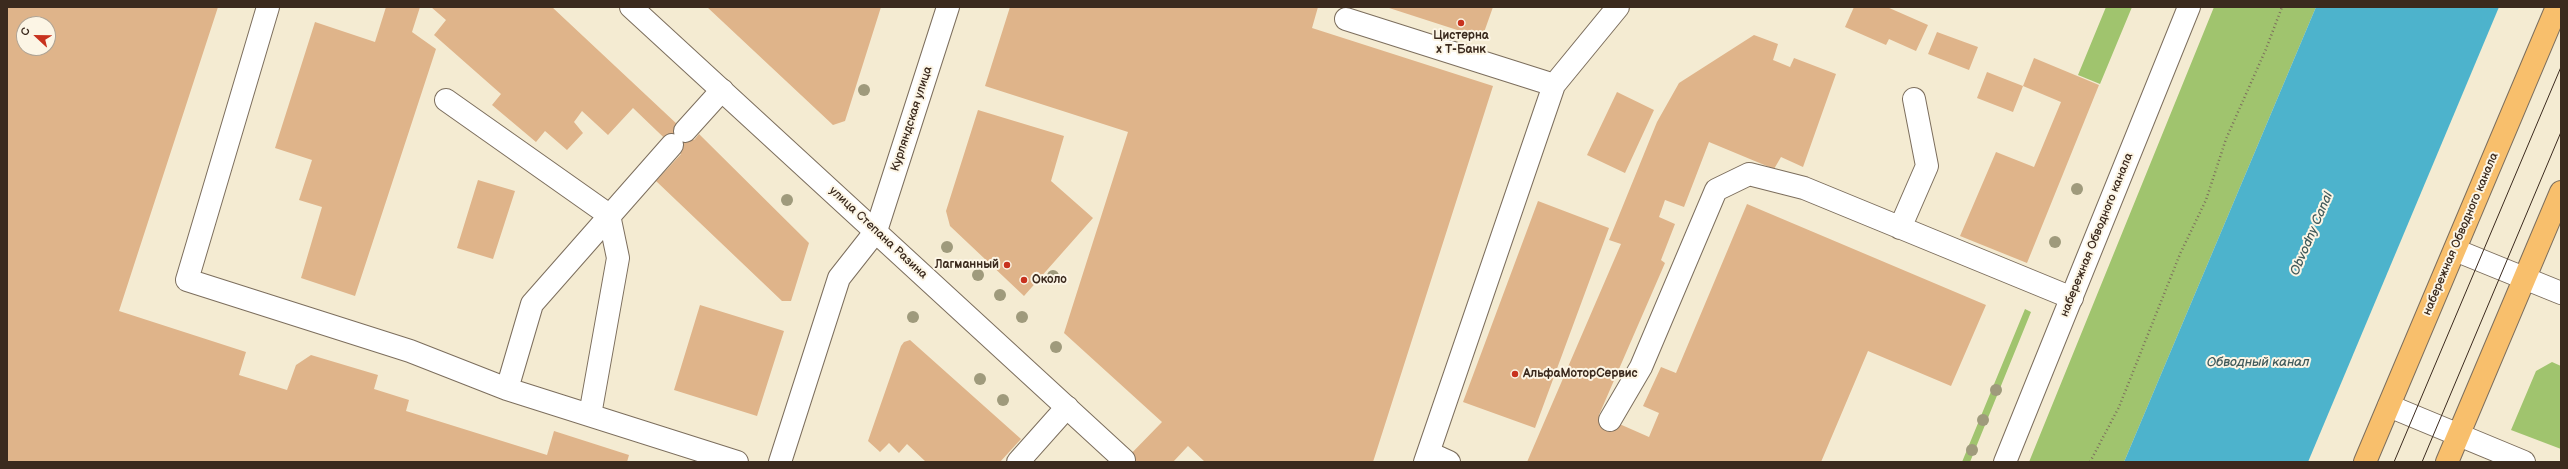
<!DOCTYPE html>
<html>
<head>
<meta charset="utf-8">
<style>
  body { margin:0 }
  #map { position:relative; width:2568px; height:469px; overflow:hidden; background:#f4ebd2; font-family:"Balsamiq Sans",sans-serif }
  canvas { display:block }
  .frame { position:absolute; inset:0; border:8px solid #3b2a1e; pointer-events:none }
  .north { position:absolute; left:16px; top:16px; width:40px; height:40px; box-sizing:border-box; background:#fcf5e5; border:1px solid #afa495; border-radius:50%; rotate:292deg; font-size:11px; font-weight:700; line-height:16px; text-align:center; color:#3b2a1e }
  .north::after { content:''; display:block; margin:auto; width:14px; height:18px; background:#c8321e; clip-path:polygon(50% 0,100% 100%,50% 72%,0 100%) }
</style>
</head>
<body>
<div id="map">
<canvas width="2568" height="469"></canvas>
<div class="frame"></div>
<div class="north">С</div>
</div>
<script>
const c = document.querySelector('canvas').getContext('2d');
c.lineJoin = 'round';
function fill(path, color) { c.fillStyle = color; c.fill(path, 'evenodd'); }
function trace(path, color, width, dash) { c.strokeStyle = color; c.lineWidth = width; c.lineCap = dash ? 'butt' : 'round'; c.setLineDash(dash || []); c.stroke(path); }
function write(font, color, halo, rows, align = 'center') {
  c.font = font + ' "Balsamiq Sans",sans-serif'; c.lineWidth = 4; c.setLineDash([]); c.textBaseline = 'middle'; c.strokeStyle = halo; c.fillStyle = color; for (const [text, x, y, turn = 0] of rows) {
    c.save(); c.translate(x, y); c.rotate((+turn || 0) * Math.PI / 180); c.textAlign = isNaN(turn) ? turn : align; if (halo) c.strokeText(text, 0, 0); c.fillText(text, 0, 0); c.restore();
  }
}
const green = new Path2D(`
  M2106,7h26l-32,77 -22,-9z
  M2214,7h102l-192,455h-95z
  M2025,309l6,3 -61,150h-8z
  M2552,362l9,4v83l-50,-19 25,-59z`);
const water = new Path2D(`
  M2316,7h183l-191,455h-184z`);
const building = new Path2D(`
  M7,7h211l-99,304 127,41 -7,23 48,15 9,-25 15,-10 67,20 -4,14 35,11 -3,11 141,44 7,-24 75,24 -2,7h-620zM24,24h24v24h-24z
  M386,7h34l-8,25 24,17 -81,247 -54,-18 21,-71 -23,-7 13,-40 -37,-12 40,-126 60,20z
  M431,7h121l142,133 5,-6 110,109 -18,58h-9l-126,-120 25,-27 -48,-46 -25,27 -26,-24 -8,11 9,11 -16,17 -22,-19 -9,11 -44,-37 9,-11 -67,-59 12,-15z
  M707,7h174l-36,114 -12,4z
  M1010,7h308l-6,21 181,58 -120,376h-168l-17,-16 -15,16h-50l39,-40 -98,-89 64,-201 -143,-46z
  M1386,7h107l-11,31z
  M1854,7h33l41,18 -12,26 -27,-12 -3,6 -41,-18z
  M1937,32l41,15 -9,23 -41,-16z
  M1754,35l24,9 -5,16 17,7 4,-9 42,16 -33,93 -22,-10 -7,12 -65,-27 -25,65 -19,-7 -6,17 16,7 -14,36 4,3 -66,152 50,22 10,-24 -16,-7 18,-39 15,6 71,-169 239,101 -35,81 -83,-35 -47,111h-294l94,-218 -12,-4 48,-118 22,-39z
  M2034,58l65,27 -72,178 -67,-27 36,-84 38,15 27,-65 -38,-16z
  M1987,72l36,14 -10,26 -36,-14z
  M1617,92l37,18 -29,63 -38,-18z
  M978,110l86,26 -13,45 42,37 -69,78 -74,-70 -4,-15z
  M478,180l37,11 -22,68 -36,-11z
  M1538,201l71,27 -74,200 -72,-26z
  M700,305l84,26 -27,85 -83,-26z
  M910,340l111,99 -21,23h-74l-19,-18 -8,9 -10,-10 -9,9 -12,-11 33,-95 3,-4z`);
const path = new Path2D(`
  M2090,462l29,-55 61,-153 26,-54 20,-61 40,-90 16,-42`);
const service = new Path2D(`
  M268,7l-81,273 223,71 97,38 230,73
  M1346,19l208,66
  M446,100l163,115 9,43 -28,157
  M685,131l37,-41
  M1900,228l27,-62 -13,-67
  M507,389l25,-85 140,-159
  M2389,406l135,56
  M1610,420l31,-53 75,-177 33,-16 55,14 268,110
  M1429,453l20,9
  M780,462l59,-184 37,-47
  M1018,462l49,-55
  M1425,462l129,-377 64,-78`);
const minor = new Path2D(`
  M876,231l72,-224
  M2455,250l106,43`);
const tertiary = new Path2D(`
  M631,7l493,453
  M2005,462l184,-455`);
const primary = new Path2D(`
  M2365,462l192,-455
  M2447,462l114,-270`);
const tram = new Path2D(`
  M2394,462l167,-395
  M2422,462l139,-330`);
const trees = [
  [864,90],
  [2077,189],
  [787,200],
  [2055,242],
  [947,247],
  [978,275],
  [1053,276],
  [1000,295],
  [913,317],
  [1022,317],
  [1056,347],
  [980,379],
  [1996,390],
  [1003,400],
  [1983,420],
  [1972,450]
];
const markers = [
  [1461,23,4,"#c8321e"],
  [1007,265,4,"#c8321e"],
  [1024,280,4,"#c8321e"],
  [1515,374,4,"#c8321e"]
];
const poiNames = [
  ["Цистерна",1461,36,"center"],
  ["х Т-Банк",1461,50,"center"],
  ["Лагманный",999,265,"right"],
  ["Около",1032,280],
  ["АльфаМоторСервис",1523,374]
];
const streetNames = [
  ["Курляндская улица",912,119,-72],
  ["улица Степана Разина",878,233,43],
  ["набережная Обводного канала",2461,234,-67],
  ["набережная Обводного канала",2097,235,-68]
];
const waterNames = [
  ["Obvodny Canal",2312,234,-67],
  ["Обводный канал",2258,363]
];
fill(green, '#a0c46e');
fill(water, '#4db3cc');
fill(building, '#dfb48a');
trace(service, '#7c6e5d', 24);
trace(minor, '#7c6e5d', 24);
trace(tertiary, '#7c6e5d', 24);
trace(primary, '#7c6e5d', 24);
trace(path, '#7c6e5d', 2.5, [1, 3]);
trace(service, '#fff', 22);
trace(minor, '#fff', 22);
trace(tertiary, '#fff', 22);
trace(primary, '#f8bf6c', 22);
trace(tram, '#3b2a1e', 1);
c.fillStyle = '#9f9a7c';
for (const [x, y] of trees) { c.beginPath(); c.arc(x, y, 6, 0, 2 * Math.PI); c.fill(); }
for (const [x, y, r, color] of markers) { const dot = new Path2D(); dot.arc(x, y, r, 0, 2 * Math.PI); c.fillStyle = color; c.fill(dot); trace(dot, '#fcf5e5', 1.5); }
write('bold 12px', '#3b2a1e', '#fcf5e5', poiNames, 'left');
write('12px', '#3b2a1e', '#fcf5e5', streetNames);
write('italic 13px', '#415a5b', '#fcf5e5', waterNames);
</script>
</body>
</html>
